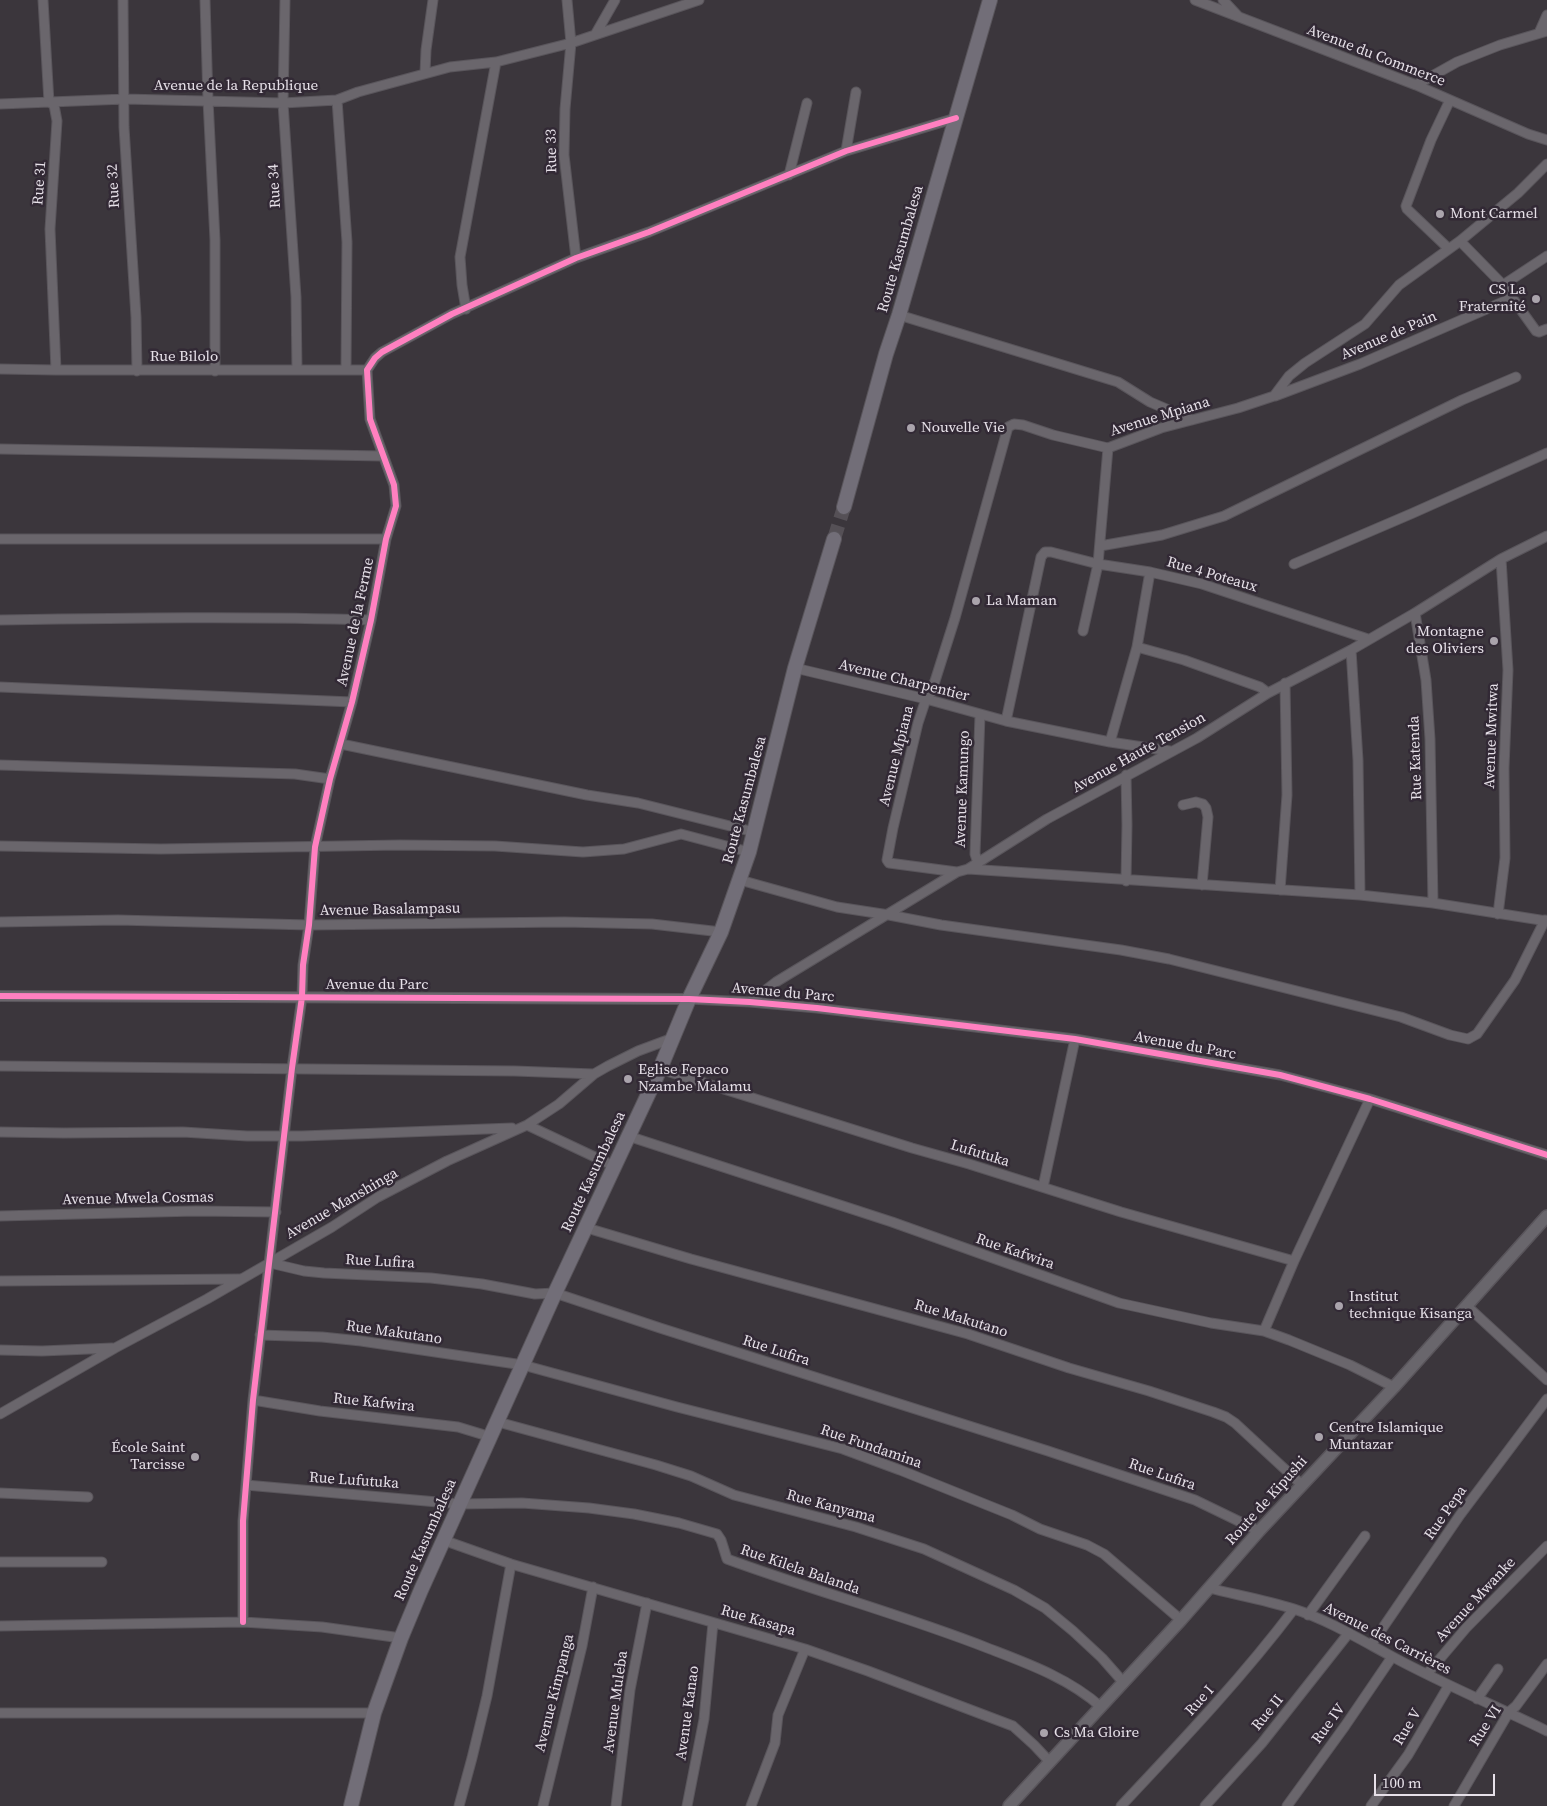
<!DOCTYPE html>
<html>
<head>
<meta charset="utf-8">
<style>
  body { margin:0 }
  #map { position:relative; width:1547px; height:1806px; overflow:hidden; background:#3b363c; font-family:"Source Serif 4",serif }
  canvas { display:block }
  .scale { position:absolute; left:1374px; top:1774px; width:121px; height:22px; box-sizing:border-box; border:2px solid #e6e0e8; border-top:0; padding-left:6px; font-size:15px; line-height:18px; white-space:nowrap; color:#e6e0e8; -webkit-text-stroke:4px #322935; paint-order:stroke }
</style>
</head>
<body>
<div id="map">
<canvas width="1547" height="1806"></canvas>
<div class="scale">100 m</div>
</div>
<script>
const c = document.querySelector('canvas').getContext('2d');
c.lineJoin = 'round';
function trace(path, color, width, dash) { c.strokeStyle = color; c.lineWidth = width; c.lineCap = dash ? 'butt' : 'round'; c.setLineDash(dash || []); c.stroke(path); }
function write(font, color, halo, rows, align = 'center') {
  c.font = font + ' "Source Serif 4",serif'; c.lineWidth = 5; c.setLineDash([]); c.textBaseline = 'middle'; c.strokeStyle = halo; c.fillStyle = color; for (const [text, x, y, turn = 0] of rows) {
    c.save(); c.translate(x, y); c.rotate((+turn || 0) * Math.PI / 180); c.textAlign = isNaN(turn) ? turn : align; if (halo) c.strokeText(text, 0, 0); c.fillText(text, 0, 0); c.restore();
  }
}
const trunkTunnel = new Path2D(`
  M834,539l10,-32`);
const minor = new Path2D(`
  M43,0l6,102 5,3 3,16 -7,108 6,141
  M123,0l1,127 12,190 1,54
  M205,0l3,100 7,140v131
  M285,0l-2,103 13,194 1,73
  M567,0l4,43 -6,66 -1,46 12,103
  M1195,0l221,85 112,49 19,6
  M1223,0l15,16
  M1539,33l8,-18
  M595,35l20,-35
  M425,73l1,-23 7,-50
  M1416,85l41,-23 43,-17 47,-14
  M337,100l10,142 -1,127
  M0,104l125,-5 158,4 54,-3 21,-8 92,-25 46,-5
  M846,151l10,-59
  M789,175l18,-72
  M1460,241l43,44 33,46 3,1 8,-3
  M1449,249l-42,-40 -1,-3 25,-66 19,-40
  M1503,285l44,-29
  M466,309l-4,-24 -2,-28 36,-195 75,-19 128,-43
  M899,315l219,67 32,20 42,18
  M0,369l56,1h311
  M1275,396l85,-32 152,-66
  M0,449l383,7
  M0,539h386
  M1100,546l62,-11 62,-19 238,-116 54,-23
  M1294,564l119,-51 134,-60
  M1415,613l11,67 4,59 3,164
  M0,620c124,-2 247,-4 371,0
  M1083,631l15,-67 10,-116
  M1137,647l47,13 76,27 8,6
  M1351,650l7,110 2,135
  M795,668l131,31 80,22 104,21 60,9
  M0,687l352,15
  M1006,721l35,-164 4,-5h6l47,12 52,8 52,12 166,55
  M1110,742l27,-95 13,-75
  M341,744l246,51 51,8 116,29
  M0,765l295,9 35,5
  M1126,775l1,50 -1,56
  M1183,805l13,-3 7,2 3,4 2,9 -6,68
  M0,846l161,3 239,-4 95,1 88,6 41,-3 57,-15 68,18
  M978,863l-3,-9 5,-139
  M968,869l392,26 73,8 114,18
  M957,872l-68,-9 -2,-3 6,-32 25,-105 8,-24 5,-7 4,-11 20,-63 53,-191 6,-3 9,1 30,10 55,13 53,-20 77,-20 36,-12 15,-20 16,-13 60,-39 34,-39 61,-44 58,-48 29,-29
  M740,880l97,27 52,8 52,10 180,25 48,9 232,58 49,18 18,4 9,-5 38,-54 30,-60
  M1280,890l7,-95 -2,-112
  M1498,914l7,-56 -1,-90 4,-98 -7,-111
  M0,922l118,-2 191,5 255,-3 88,2 69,8
  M689,999l61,3 67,6 258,31 205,36 90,24 177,56
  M750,1002l26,-20 181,-110 11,-3 79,-50 150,-81 71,-45 83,-43 64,-37 86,-54 46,-23
  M0,1066l515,5 79,3
  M660,1069l252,79 57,16 152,48 173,49
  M527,1125l87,41
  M0,1132l64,1 119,-1 64,4h55l210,-8
  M628,1136l264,86 227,81 92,20 53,8 25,9 61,25 44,22
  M1043,1187l32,-148
  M0,1216l196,-5 80,1
  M587,1228l104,31 277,75 101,34 80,23 64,21 13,5 9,6 67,62
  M270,1263l34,8 20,2 107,5 51,6 53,10 20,-1 105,35 388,123 147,49 64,31
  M0,1281l240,-2
  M1467,1306l80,74
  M1264,1331l30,-70 76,-162
  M260,1335l62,2 39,4 162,24 154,42 166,42 57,21 112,45 28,14 47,16 17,9 77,66
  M0,1350l42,1 70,-3
  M253,1400l67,11 138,16 33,10
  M0,1414l115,-66 92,-49 125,-72 46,-30 69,-36 80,-36 32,-21 35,-30 14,-8 30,-15 35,-13
  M498,1422l158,43 35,11 43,19 122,32 68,22 90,41 31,18 28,23 29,27 22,25
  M246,1485l214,19 62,-1 67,5 45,6 45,9 38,11 4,6 6,19c87,32 177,56 263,90 39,15 80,30 111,58
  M0,1493l88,4
  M443,1540l68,24 294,85 63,22 145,55 21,19 16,17
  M0,1562h102
  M1209,1588c28,7 57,12 85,21 34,11 67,31 99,48 50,27 103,49 154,74
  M1308,1615l57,-79
  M243,1622v-101l10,-121 39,-332 10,-71 1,-32 6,-40 6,-78 15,-68 22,-77 19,-82 15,-81 10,-33 -2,-21 -24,-66 -3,-49 8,-12 7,-6 70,-38 124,-56 73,-26 197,-81 110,-33
  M0,1626l243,-4 79,5 79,11
  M1371,1645l89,-130 87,-116
  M1427,1674l39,-46 81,-82
  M1477,1699l21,-30
  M0,1713h374
  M459,1806l13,-48 15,-62 24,-132
  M543,1806l39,-160 11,-59
  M616,1806l14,-116 17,-87
  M687,1806l17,-87 9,-96
  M751,1806l24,-63 3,-28 27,-66
  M1121,1806c60,-64 120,-127 173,-197
  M1205,1806l57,-63 86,-109
  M1287,1806l58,-80 47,-69
  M1371,1806l37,-51 41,-70
  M1454,1806l55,-94 7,-6 31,-42`);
const tertiary = new Path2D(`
  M0,996l689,3`);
const secondary = new Path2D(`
  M1009,1806l172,-186 78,-89 135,-144 153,-171`);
const trunk = new Path2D(`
  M844,507l42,-153 13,-39 91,-315
  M351,1806l23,-93 27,-75 20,-48 134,-297 105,-224 29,-70 32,-67 28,-80 46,-184 39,-129`);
const cycleway = new Path2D(`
  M0,996l689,3 61,3 67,6 258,31 205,36 90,24 177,56
  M243,1622v-101l10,-121 39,-332 10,-71 1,-32 6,-40 6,-78 15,-68 22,-77 19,-82 15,-81 10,-33 -2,-21 -24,-66 -3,-49 8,-12 7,-6 70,-38 124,-56 73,-26 197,-81 110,-33`);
const markers = [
  [1440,214,5,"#aaa4ac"],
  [1536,299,5,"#aaa4ac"],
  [911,428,5,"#aaa4ac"],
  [976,601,5,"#aaa4ac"],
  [1494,641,5,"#aaa4ac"],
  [628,1079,5,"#aaa4ac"],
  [1339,1306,5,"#aaa4ac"],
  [1319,1437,5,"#aaa4ac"],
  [195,1457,5,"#aaa4ac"],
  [1044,1733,5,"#aaa4ac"]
];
const streetNames = [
  ["Avenue du Commerce",1376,56,21],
  ["Avenue de la Republique",236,86],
  ["Rue 33",552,151,-91],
  ["Rue 31",40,183,-86],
  ["Rue 32",114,186,-93],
  ["Rue 34",275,186,-93],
  ["Route Kasumbalesa",901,249,-74],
  ["Avenue de Pain",1389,336,-23],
  ["Rue Bilolo",184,357],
  ["Avenue Mpiana",1160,417,-17],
  ["Rue 4 Poteaux",1212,575,16],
  ["Avenue de la Ferme",356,622,-78],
  ["Avenue Charpentier",904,681,14],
  ["Avenue Mwitwa",1492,736,-88],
  ["Avenue Haute Tension",1139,753,-29],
  ["Avenue Mpiana",897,756,-76],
  ["Rue Katenda",1416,758,-92],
  ["Avenue Kamungo",963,789,-88],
  ["Route Kasumbalesa",745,800,-75],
  ["Avenue Basalampasu",390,910,-1],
  ["Avenue du Parc",377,985],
  ["Avenue du Parc",783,993,5],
  ["Avenue du Parc",1185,1046,10],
  ["Lufutuka",980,1154,17],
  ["Route Kasumbalesa",594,1172,-65],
  ["Avenue Mwela Cosmas",138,1199,-1],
  ["Avenue Manshinga",342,1204,-30],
  ["Rue Kafwira",1015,1252,19],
  ["Rue Lufira",380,1262,3],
  ["Rue Makutano",961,1319,17],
  ["Rue Makutano",394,1333,8],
  ["Rue Lufira",776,1351,18],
  ["Rue Kafwira",374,1403,6],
  ["Rue Fundamina",871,1447,19],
  ["Rue Lufira",1162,1475,19],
  ["Rue Lufutuka",354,1481,4],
  ["Route de Kipushi",1267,1501,-48],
  ["Rue Kanyama",831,1507,15],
  ["Rue Pepa",1446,1513,-55],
  ["Route Kasumbalesa",426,1540,-66],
  ["Rue Kilela Balanda",800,1570,19],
  ["Avenue Mwanke",1476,1600,-47],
  ["Rue Kasapa",758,1621,16],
  ["Avenue des Carrières",1387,1639,27],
  ["Avenue Kimpanga",555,1693,-76],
  ["Rue I",1200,1701,-48],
  ["Avenue Muleba",616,1702,-82],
  ["Avenue Kanao",688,1713,-82],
  ["Rue II",1268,1713,-51],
  ["Rue IV",1329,1724,-54],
  ["Rue VI",1486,1726,-57],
  ["Rue V",1408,1727,-59]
];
const poiNames = [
  ["Mont Carmel",1450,214],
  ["CS La",1526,290,"right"],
  ["Fraternité",1526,307,"right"],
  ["Nouvelle Vie",921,428],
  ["La Maman",986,601],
  ["Montagne",1484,632,"right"],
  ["des Oliviers",1484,649,"right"],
  ["Eglise Fepaco",638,1070],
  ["Nzambe Malamu",638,1087],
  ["Institut",1349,1297],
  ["technique Kisanga",1349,1314],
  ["Centre Islamique",1329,1428],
  ["Muntazar",1329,1445],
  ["École Saint",185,1448,"right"],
  ["Tarcisse",185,1465,"right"],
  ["Cs Ma Gloire",1054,1733]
];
trace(trunkTunnel, '#555056', 14, [14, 7]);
trace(minor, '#59555b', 11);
trace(tertiary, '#59555b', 12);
trace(secondary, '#59555b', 14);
trace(trunk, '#59555b', 16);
trace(minor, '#6a666c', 9);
trace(tertiary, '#6a666c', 10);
trace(secondary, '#69666c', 11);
trace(trunk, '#726e78', 14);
trace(cycleway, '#ff80c0', 6);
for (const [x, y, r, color] of markers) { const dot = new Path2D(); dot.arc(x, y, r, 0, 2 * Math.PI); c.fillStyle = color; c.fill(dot); trace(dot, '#322935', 2); }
write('15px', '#e6e0e8', '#322935', streetNames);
write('15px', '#e6e0e8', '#322935', poiNames, 'left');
</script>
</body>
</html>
